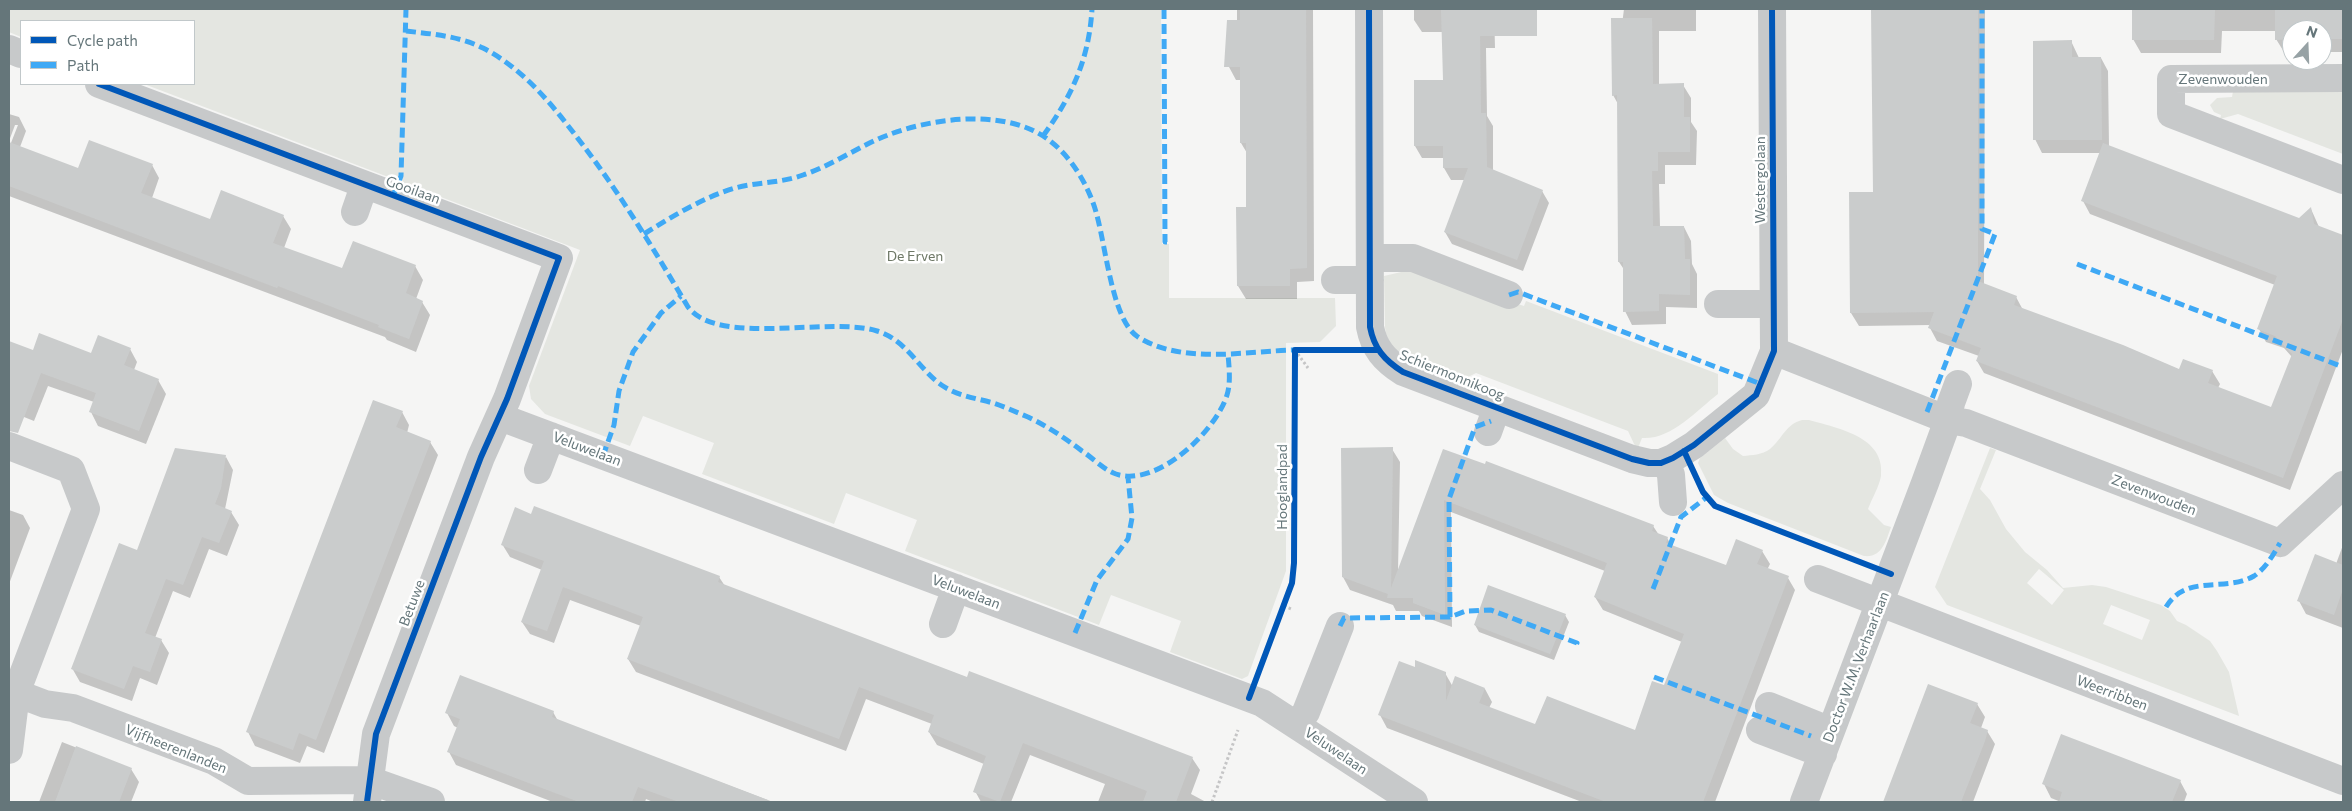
<!DOCTYPE html>
<html>
<head>
<meta charset="utf-8">
<style>
  body { margin:0 }
  #map { position:relative; width:2352px; height:811px; overflow:hidden; background:#f5f5f4; font-family:Commissioner,sans-serif }
  canvas { display:block }
  .frame { position:absolute; inset:0; border:10px solid #65767a; pointer-events:none }
  .legend { position:absolute; left:20px; top:20px; width:175px; height:65px; box-sizing:border-box; background:#fff; border:1px solid #c1c8ca; margin:0; padding:6px 9px; list-style:none; font-size:15px; color:#65767a }
  .legend li { display:flex; align-items:center; gap:10px; height:25px }
  .legend b { width:25px; border:1px solid #c1c8ca }
  .north { position:absolute; left:2282px; top:20px; width:50px; height:50px; box-sizing:border-box; background:#fff; border:1px solid #c1c8ca; border-radius:50%; rotate:20deg; font-size:14px; font-weight:700; line-height:20px; text-align:center; color:#65767a }
  .north::after { content:''; display:block; margin:auto; width:18px; height:22px; background:#97a2a5; clip-path:polygon(50% 0,100% 100%,50% 72%,0 100%) }
</style>
</head>
<body>
<div id="map">
<canvas width="2352" height="811"></canvas>
<div class="frame"></div>
<ul class="legend">
<li><b style="height:6px;background:#0057b8"></b>Cycle path</li>
<li><b style="height:6px;background:#3fa9f5"></b>Path</li>
</ul>
<div class="north">N</div>
</div>
<script>
const c = document.querySelector('canvas').getContext('2d');
c.lineJoin = 'round';
function fill(path, color) { c.fillStyle = color; c.fill(path, 'evenodd'); }
function trace(path, color, width, dash) { c.strokeStyle = color; c.lineWidth = width; c.lineCap = dash ? 'butt' : 'round'; c.setLineDash(dash || []); c.stroke(path); }
function write(font, color, halo, rows, align = 'center') {
  c.font = font + ' Commissioner,sans-serif'; c.lineWidth = 5; c.setLineDash([]); c.textBaseline = 'middle'; c.strokeStyle = halo; c.fillStyle = color; for (const [text, x, y, turn = 0] of rows) {
    c.save(); c.translate(x, y); c.rotate((+turn || 0) * Math.PI / 180); c.textAlign = isNaN(turn) ? turn : align; if (halo) c.strokeText(text, 0, 0); c.fillText(text, 0, 0); c.restore();
  }
}
const green = new Path2D(`
  M9,9h1152l1,235h7v54h166l1,28 -16,16 -34,1v228l-38,105 -6,3 -72,-27 11,-31 -70,-26 -12,30 -194,-74 12,-31 -71,-27 -12,31 -132,-50 12,-31 -71,-27 -13,30 -85,-32 -14,-15 -2,-13 51,-136 -436,-166h50v-63h-173v16l-12,-5z
  M2233,91h110v63l-105,-40 -18,5 1,-4 -7,-3 -4,-7 7,-7 15,-1z
  M1410,270l102,39 3,-6 9,3 2,-5 192,73v20c-22,17 -47,46 -76,44l-4,10 -3,-2 -7,-15 -152,-58 -14,7c-27,-10 -74,-18 -77,-53l-1,-51z
  M1802,420h7c27,8 77,16 72,56 -2,11 -9,22 -13,33l16,16 7,2c-5,14 -9,31 -27,29l-136,-53 -14,-8 -16,-32 2,-5 25,-20 8,11 10,7c9,-1 19,-1 27,-7 12,-10 16,-25 32,-29z
  M1990,448l6,2 -16,39 10,11 16,29 19,23 22,18 16,18 29,-3 14,2 55,18 9,6 7,10 9,4 24,16 7,10 12,21 10,44 -292,-111 -12,-18zM2039,569l25,21 -12,15 -25,-22zM2111,605l39,15 -8,20 -39,-16z`);
const shadow = new Path2D(`
  M1237,9h76l1,272 -17,1v17h-51l-8,-13 9,-78v-55l-6,-10v-63h-5l-7,-13 8,-46z
  M1414,9h80l1,39h-9l1,68 6,10v45l49,20 7,12 -26,68 -71,-27 -7,-12 20,-52h-14l-7,-12v-10h-22l-7,-12v-64l29,-1 -1,-49h-21l-8,-12z
  M1624,9h72v22h-37v54h24l8,13v24l6,9 -1,34h-31v19h-6l1,43h24l7,14 1,23 5,10v34l-31,-1v17l-34,1 -7,-14v-40l-6,-9 -1,-158 -5,-9z
  M1873,9h112l-1,276 32,12 7,13 157,61h32l8,13 -2,4 54,20 20,-51 -8,-9 -18,-6 -7,-13 16,-44 -185,-71 -7,-13 18,-48h-59l-7,-14 36,-98 8,17h22l7,13 1,76 190,73 12,-11 8,18 24,9v113l-53,141 -306,-117 -7,-12 2,-5 -42,-15 -7,-13 1,-3 -72,1 -8,-13 23,-120z
  M2133,9h210v43h-21v-22h-30v22h-8l-8,-13v-8h-54l-1,22h-80l-8,-14z
  M9,114l10,3 7,14 -6,16 59,23 73,-5 7,13 -7,20 59,23 72,-5 8,13 -7,19 59,22 72,-4 8,14 -7,19 6,3 8,13 -14,37 -29,-12 -2,-3 -376,-141v-48l9,-23h-3l-6,16z
  M10,342l23,10 59,2 38,-5 7,13 -3,8 24,10 8,14 -20,50 -48,-18 -7,-14 3,-10 -46,-16 -14,35 -25,-10z
  M402,412l7,13 -2,8 23,9 8,13 -114,298 -17,-7 -7,17 -45,-17 -7,-14z
  M1392,449l8,13 -2,110 46,-122 209,76 6,9 8,3 5,8 54,20 36,-15 8,13 -3,6 21,8 7,12 -80,212h-133l-195,-74 -7,-13 37,-46 28,4 8,14 32,2 7,13 -3,6 47,18 99,5 30,-44 17,-45 -79,-32 -8,-13 10,-26 -154,-59 1,115 -30,-11 -3,-5h-23l-3,-6 -43,-15 -7,-13z
  M226,457l7,13 -8,39 6,3 8,13 -12,31 -18,-7 -19,49 -17,-7 -18,47 6,2 8,13 -12,32 -17,-7 -8,23 -52,-19 -8,-14 66,-116z
  M9,510l14,5 7,13 -21,56z
  M532,515l187,62 6,9 243,92 224,80 8,12 -9,24 15,8h-108l7,-18 -75,-29 -19,47h-30l-6,-11 9,-27 -47,-19 -8,-13 3,-8 -66,-25 -20,52 -210,-79 -8,-13 13,-33 -16,-6 -55,-20 -16,43 -24,-9 -8,-12 20,-52 -32,-13 -8,-13z
  M2343,545v83l-37,-14 -7,-13 37,-37z
  M1565,615l4,7 -15,38 -75,-28 -4,-7z
  M1929,686l48,18 8,13 -4,11 6,3 8,13 -22,58h-89z
  M553,712l5,9 215,81h-120l-7,-3 -1,3h-92l-97,-37 -7,-13 9,-24 -4,-2 -7,-13z
  M62,742l69,27 8,13 -8,20h-92z
  M2180,781l7,13 -3,8h-123l-10,-4 -7,-14z`);
const building = new Path2D(`
  M1240,9h66l1,259 -17,1v17h-53l-1,-79h10v-64h-6v-76h-16l3,-47h13z
  M1441,9h96v27h-57l1,77h5l1,54 56,23 -26,70 -73,-28 24,-64h-25v-22h-29v-66h29z
  M1871,9h107v272l39,15 -3,9 109,40 56,24 4,-10 30,11 -5,13 63,24 21,-53 -17,-18 -18,-7 20,-53 -196,-75 22,-58 196,75 12,-11 3,17 29,11v84l-60,159 -307,-117 5,-13 -53,-20 6,-16 -84,1 -1,-121h24z
  M2132,9h83l-1,31h-82z
  M2275,9h67v30h-20v-9h-30v9l-17,1z
  M1611,18h41l1,66 31,-1v34h6v35h-32v19h-6l1,55h31l1,33h5v36l-31,-1v17l-36,1v-50h-5l-1,-167 -5,1z
  M2072,40v17h29l1,83h-69v-99z
  M89,140l64,24 -12,29 69,26 11,-29 63,25 -11,28 69,25 11,-27 63,24 -10,28 17,8 -14,38 -31,-12 1,-2 -101,-39 -1,2 -268,-102v-44l69,26z
  M39,333l52,20 7,-18 33,13 -7,17 35,14 -20,52 -50,-19 7,-19 -55,-20 -23,60 -9,-2v-90l24,9z
  M373,400l30,11 -7,16 35,14 -115,299 -17,-7 -6,17 -47,-18z
  M1393,447l-2,141 52,-139 42,15 1,-3 168,64 -2,6 16,6 -2,6 60,22 10,-26 27,11 -6,14 32,12 -86,226h-97l-228,-87 21,-54 16,6v-7l31,12v29l9,-25 30,12 -6,15 56,21 12,-28 88,34 17,-49 12,4 20,-51 -90,-37 13,-34 -163,-63 1,115 -32,-12v-5h-26l1,-4 -46,-17 -1,-129z
  M175,448l51,7 -5,33 -6,16 17,7 -13,32 -17,-6 -19,48 -17,-6 -21,54 17,6 -12,33 -17,-6 -9,23 -53,-20 48,-126 18,7z
  M534,506l186,70 -2,6 249,95 2,-6 29,11 195,75 -17,45h-33l4,-11 -124,-48 -23,59 -27,-10 13,-36 -58,-24 6,-17 -75,-28 -20,52 -212,-80 16,-42 -26,-10 -54,-20 -16,44 -26,-9 23,-61 -43,-16 14,-38 16,7z
  M2315,554l28,11v24l-9,26 -37,-14z
  M1488,585l78,29 -16,40 -76,-29z
  M460,675l94,36 -2,6 216,83v2h-89l-41,-15 -6,15h-53l-132,-50 13,-33 -15,-6z
  M1928,684l50,19 -8,20 18,7 -3,11 -24,61h-78z
  M2061,734l120,46 -9,22h-113l3,-10 -20,-8z
  M76,746l56,22 -13,34h-64z`);
const path = new Path2D(`
  M1295,350l13,18
  M1284,606l7,3
  M1212,802l26,-72`);
const minor = new Path2D(`
  M1369,9l1,318c4,21 14,33 33,45l229,87 17,4h12l12,-5 21,-13 62,-50 18,-44 -2,-342
  M9,49l12,5
  M2343,78l-172,1v35l172,66
  M99,84l460,174 -52,141 -26,58 -105,277 -9,68
  M355,212l9,-26
  M1370,258h43l96,37
  M1335,280h35
  M1718,304h55
  M1774,351l174,69 18,3 314,120 63,-58
  M500,417l762,286 152,99
  M1488,432l9,-25
  M9,446l62,24 15,39 -70,184 -7,57
  M1666,461l5,14 2,27
  M538,470l13,-34
  M1818,579l525,202
  M943,624l13,-36
  M16,693l29,11 28,4 141,53 34,20 121,-1 62,22
  M1769,706l62,25
  M1297,725l9,-13 34,-86
  M1760,730l63,24
  M1804,802l121,-319 23,-63 3,-17 7,-19`);
const quiet = new Path2D(`
  M1164,9l1,233h5
  M406,31c26,3 53,5 77,17 39,20 67,54 93,88 42,54 77,112 112,171 30,40 142,9 189,24 30,9 42,39 66,55 15,10 33,12 50,17 12,4 23,9 35,14 19,9 37,21 54,34 11,7 22,19 34,23 41,14 100,-43 111,-79 4,-13 2,-28 1,-41
  M1043,136c29,-40 46,-77 49,-127
  M393,196l8,-20 5,-167
  M644,234c29,-18 58,-36 91,-46 22,-6 47,-5 68,-13 30,-10 56,-29 85,-40 42,-16 102,-24 144,-5 29,13 49,42 60,70 14,34 17,118 46,137 45,28 107,14 157,13
  M2077,264l266,103
  M1509,295l9,-3 243,92
  M1927,412l68,-178 -13,-5v-220
  M603,456l11,-31 5,-34 14,-39 28,-39 20,-17
  M1653,589l28,-72 26,-20
  M2166,607c21,-34 58,-14 88,-31 12,-8 19,-21 26,-33
  M1450,617l-1,-118 26,-72 16,-6
  M1340,626l4,-8 106,-1 16,-6 25,-1 86,33 -2,3
  M1075,633l22,-53 31,-41 4,-21 -4,-41
  M1654,677l157,59`);
const cycleway = new Path2D(`
  M1369,9l1,318c4,21 14,33 33,45l229,87 17,4h12l12,-5 21,-13 62,-50 18,-44 -2,-342
  M99,84l460,174 -52,141 -26,58 -105,277 -9,68
  M1684,451l19,41 12,14 176,68
  M1249,698l43,-115 2,-20 1,-213h82`);
const streetNames = [
  ["Zevenwouden",2223,79],
  ["Westergolaan",1760,180,-90],
  ["Gooilaan",413,190,20],
  ["Schiermonnikoog",1452,375,22],
  ["Veluwelaan",587,449,21],
  ["Hooglandpad",1282,487,-90],
  ["Zevenwouden",2154,495,21],
  ["Veluwelaan",966,592,21],
  ["Betuwe",412,603,-69],
  ["Doctor W.M. Verhaarlaan",1856,667,-69],
  ["Weerribben",2112,693,21],
  ["Vijfheerenlanden",176,749,22],
  ["Veluwelaan",1336,751,34]
];
const parkNames = [
  ["De Erven",915,256]
];
fill(green, '#e4e6e1');
fill(shadow, '#0003');
fill(building, '#cacccc');
trace(path, '#c5c5c6', 3, [2.5, 2.5]);
trace(minor, '#c7c9ca', 28);
trace(quiet, '#3fa9f5', 5, [10, 5]);
trace(cycleway, '#0057b8', 6);
write('14px', '#65767a', '#fff', streetNames);
write('14px', '#6e7866', '#fff', parkNames);
</script>
</body>
</html>
